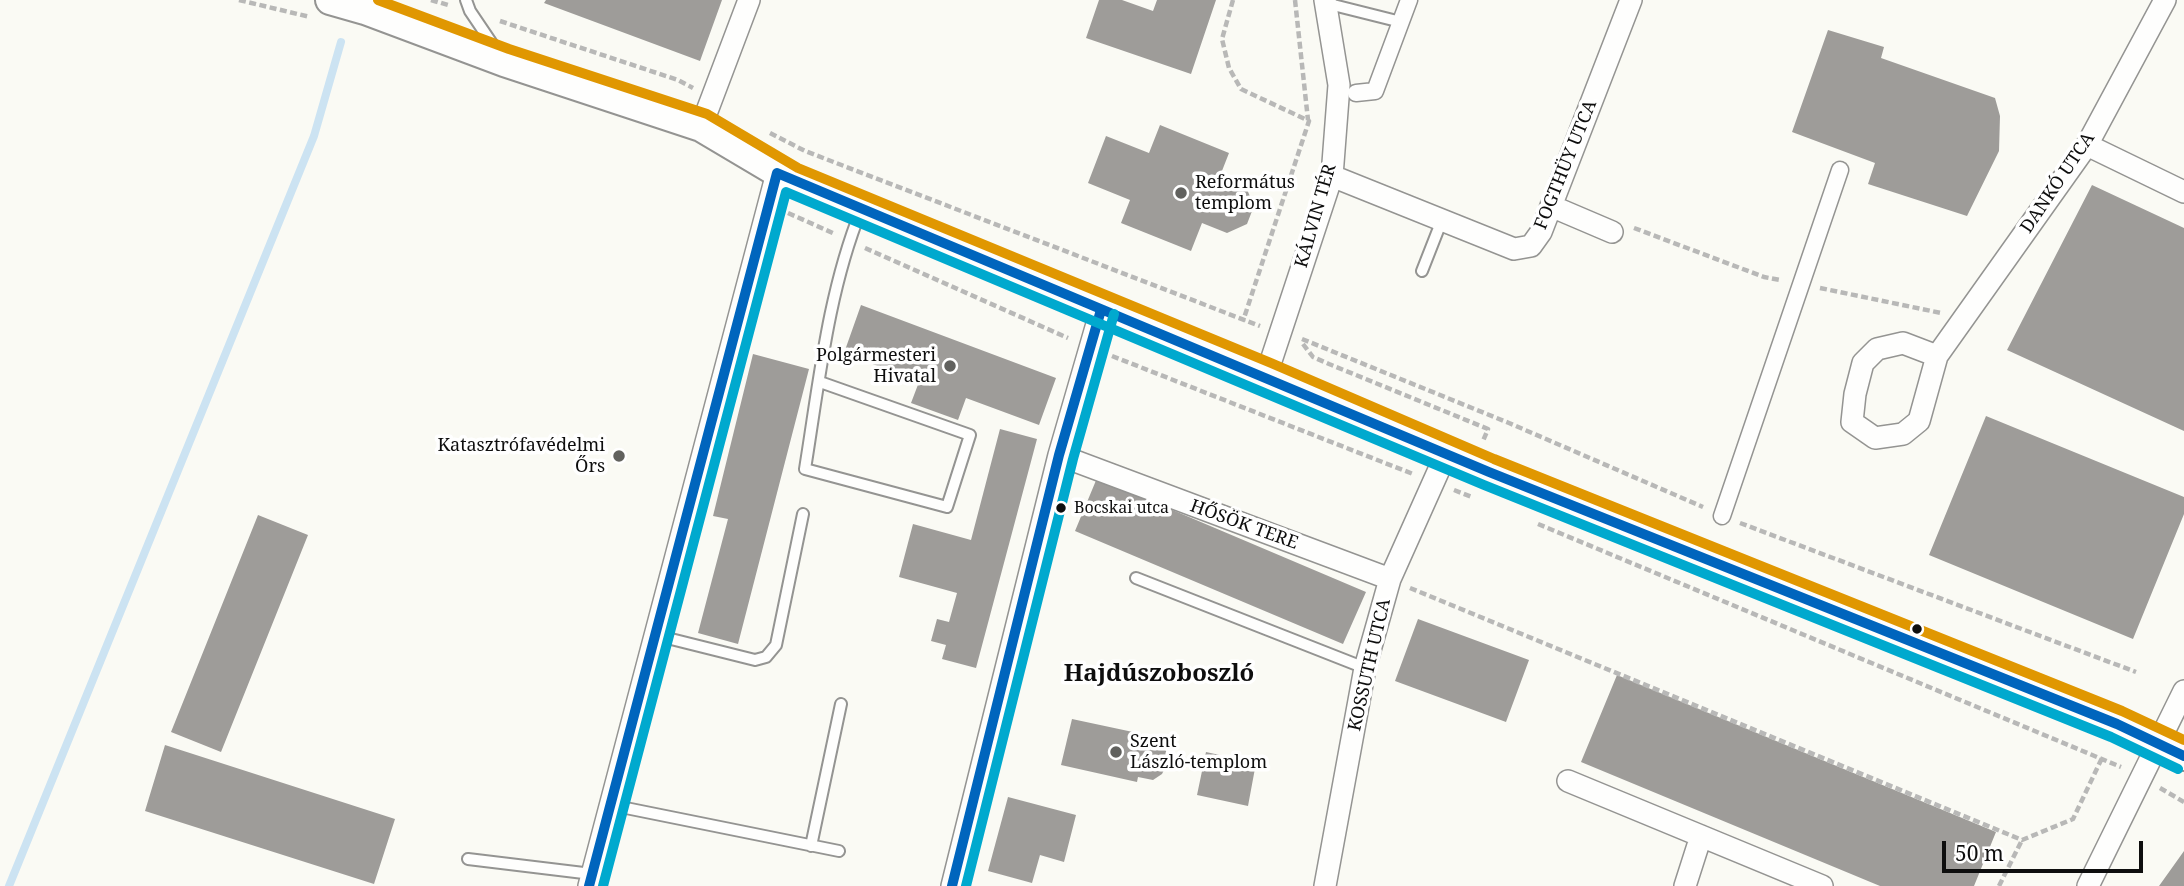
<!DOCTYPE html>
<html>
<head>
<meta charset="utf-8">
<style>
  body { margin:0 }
  #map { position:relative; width:2184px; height:886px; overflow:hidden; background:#fafaf4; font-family:"Noto Serif",serif }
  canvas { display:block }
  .scale { position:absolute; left:1942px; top:841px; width:201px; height:32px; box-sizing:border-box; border:4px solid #0e0e0e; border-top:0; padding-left:9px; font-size:21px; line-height:24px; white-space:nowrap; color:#0e0e0e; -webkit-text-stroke:5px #fff; paint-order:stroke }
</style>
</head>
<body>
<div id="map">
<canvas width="2184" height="886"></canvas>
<div class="scale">50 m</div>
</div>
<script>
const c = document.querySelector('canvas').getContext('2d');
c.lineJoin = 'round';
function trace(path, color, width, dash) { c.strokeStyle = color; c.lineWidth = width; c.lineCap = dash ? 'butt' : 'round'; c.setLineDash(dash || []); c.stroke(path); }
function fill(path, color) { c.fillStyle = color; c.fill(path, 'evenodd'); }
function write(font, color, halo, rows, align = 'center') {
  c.font = font + ' "Noto Serif",serif'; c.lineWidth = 7; c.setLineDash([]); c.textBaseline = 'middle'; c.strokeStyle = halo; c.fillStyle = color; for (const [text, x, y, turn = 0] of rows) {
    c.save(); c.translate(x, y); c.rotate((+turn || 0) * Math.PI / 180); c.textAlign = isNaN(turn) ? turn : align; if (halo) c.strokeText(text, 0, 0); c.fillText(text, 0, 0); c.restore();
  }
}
const stream = new Path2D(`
  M9,886l305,-750 27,-94`);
const building = new Path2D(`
  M546,0h176l-22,61 -156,-58z
  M1099,0h23l31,11 4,-11h59l-25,74 -105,-36z
  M1828,30l56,17 -3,11 114,40 5,18 -1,35 -32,65 -99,-32 7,-21 -83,-31z
  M1160,125l69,28 -9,23 26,11 8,19 -7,18 -20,9 -25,-10 -11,28 -70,-28 9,-23 -42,-17 18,-47 43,17z
  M2092,185l92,43v203l-177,-81z
  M861,305l195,73 -17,47 -73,-27 -8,22 -47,-17 8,-21 -75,-29z
  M753,354l56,15 -71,275 -40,-11 30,-114 -15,-3z
  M1986,416l198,81v17l-51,125 -204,-84z
  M1000,429l37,10 -61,229 -34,-9 4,-14 -15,-4 6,-22 12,3 8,-29 -58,-16 14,-53 58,16z
  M1097,478l269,114 -23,52 -268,-113z
  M258,515l50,20 -87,217 -50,-20z
  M1418,619l111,41 -23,62 -111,-41z
  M1617,675l379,157 -22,54h-94l-299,-124z
  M1072,719l75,16v4l15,3 6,14 -2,10 -4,8 -9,6 -15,-3 -1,5 -76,-17z
  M165,745l230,74 -21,65 -229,-73z
  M1206,752l50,11 -8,43 -51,-11z
  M1008,797l68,18 -12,47 -24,-7 -8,28 -44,-12z
  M2184,851v35h-25z`);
const path = new Path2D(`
  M239,0l71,17
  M431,0l17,5
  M1233,0l-11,39 7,29 12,21 68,32 -66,200
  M1295,0l13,120
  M500,21l178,59 15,8
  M770,133l35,18 455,175
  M788,213l47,21
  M1634,228l130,49 16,3
  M865,248l203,90
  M1820,288l121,25
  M1302,339l207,84 194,84
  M1303,344l10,13 16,7 159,65 -5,12
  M1112,356l301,118
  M1454,490l18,7
  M1740,523l396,149
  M1538,524l583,243
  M1410,588l612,252 51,-21 29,-61
  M2160,788l24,14
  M1999,886l23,-46`);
const service = new Path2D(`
  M466,0l4,11 27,40
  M1325,3l76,19
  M1422,271l20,-51
  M820,382l150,53 -23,72 -142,-38c14,-86 23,-177 56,-259
  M1136,578l229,90
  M655,635l100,25 11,-3 10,-12 27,-131
  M611,805l228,46
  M811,846l30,-142
  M468,859l124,15`);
const pedestrian = new Path2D(`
  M1356,93l19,-2 34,-91
  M1722,516l118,-346`);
const minor = new Path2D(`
  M701,127l48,-127
  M2087,145l97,47
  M1332,176l182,73 17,-3 10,-14 90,-232
  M1551,206l61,26
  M1937,356l-18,65 -16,13 -28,4 -23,-16 3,-28 8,-31 14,-14 26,-6 34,13 150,-211 78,-145
  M1266,376l66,-200 7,-91 -14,-85
  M1059,455l331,124
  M1568,781l254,105
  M589,886l188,-713
  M952,886l107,-431 42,-145
  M1325,886l40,-218 25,-89 56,-125
  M1685,886l16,-50
  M2088,886l96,-195`);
const tertiary = new Path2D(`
  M330,0l35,10 139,52 197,65 91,54 474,195 223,96 628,252 67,32`);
const bus1 = new Path2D(`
  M589,886l188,-713 712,299 628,252 67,32
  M952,886l107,-431 42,-145`);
const bus2 = new Path2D(`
  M603,886l183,-694 698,293 627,252 67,32
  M966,886l107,-427 41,-145`);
const bus3 = new Path2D(`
  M378,0l131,49 198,65 91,54 473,195 223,96 628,252 62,29`);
const markers = [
  [1181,193,7,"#61615e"],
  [950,366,7,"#61615e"],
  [619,456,7,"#61615e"],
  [1061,508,6,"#0e0e0e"],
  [1917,629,6,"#0e0e0e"],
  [1116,752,7,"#61615e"]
];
const busNames = [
  ["Bocskai utca",1074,508]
];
const streetNames = [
  ["FOGTHÜY UTCA",1566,165,-68],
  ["DANKÓ UTCA",2058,183,-56],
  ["KÁLVIN TÉR",1316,216,-74],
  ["HŐSÖK TERE",1244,525,20],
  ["KOSSUTH UTCA",1370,665,-77]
];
const poiNames = [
  ["Református",1195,183],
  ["templom",1195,204],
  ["Polgármesteri",936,356,"right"],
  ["Hivatal",936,377,"right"],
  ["Katasztrófavédelmi",605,446,"right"],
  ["Őrs",605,467,"right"],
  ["Szent",1130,742],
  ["László-templom",1130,763]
];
const districtNames = [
  ["Hajdúszoboszló",1159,674]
];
trace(stream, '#cce3f2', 8);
fill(building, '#9e9c99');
trace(service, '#949492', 14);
trace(pedestrian, '#949492', 19);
trace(minor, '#949492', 24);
trace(tertiary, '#949492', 32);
trace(path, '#b8b8b7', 4.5, [7, 3.5]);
trace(service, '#fefefd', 10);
trace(pedestrian, '#fefefd', 16);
trace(minor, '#fefefd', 21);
trace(tertiary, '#fefefd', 28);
trace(bus1, '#0065bd', 10);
trace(bus2, '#00a9ce', 10);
trace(bus3, '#e09701', 10);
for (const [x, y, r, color] of markers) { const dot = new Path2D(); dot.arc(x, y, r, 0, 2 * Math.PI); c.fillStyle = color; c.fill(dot); trace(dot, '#fff', 2.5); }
write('16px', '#0e0e0e', '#fff', busNames, 'left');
write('18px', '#0e0e0e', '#fff', streetNames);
write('18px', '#0e0e0e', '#fff', poiNames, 'left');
write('bold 24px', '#0e0e0e', '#fff', districtNames);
</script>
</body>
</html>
